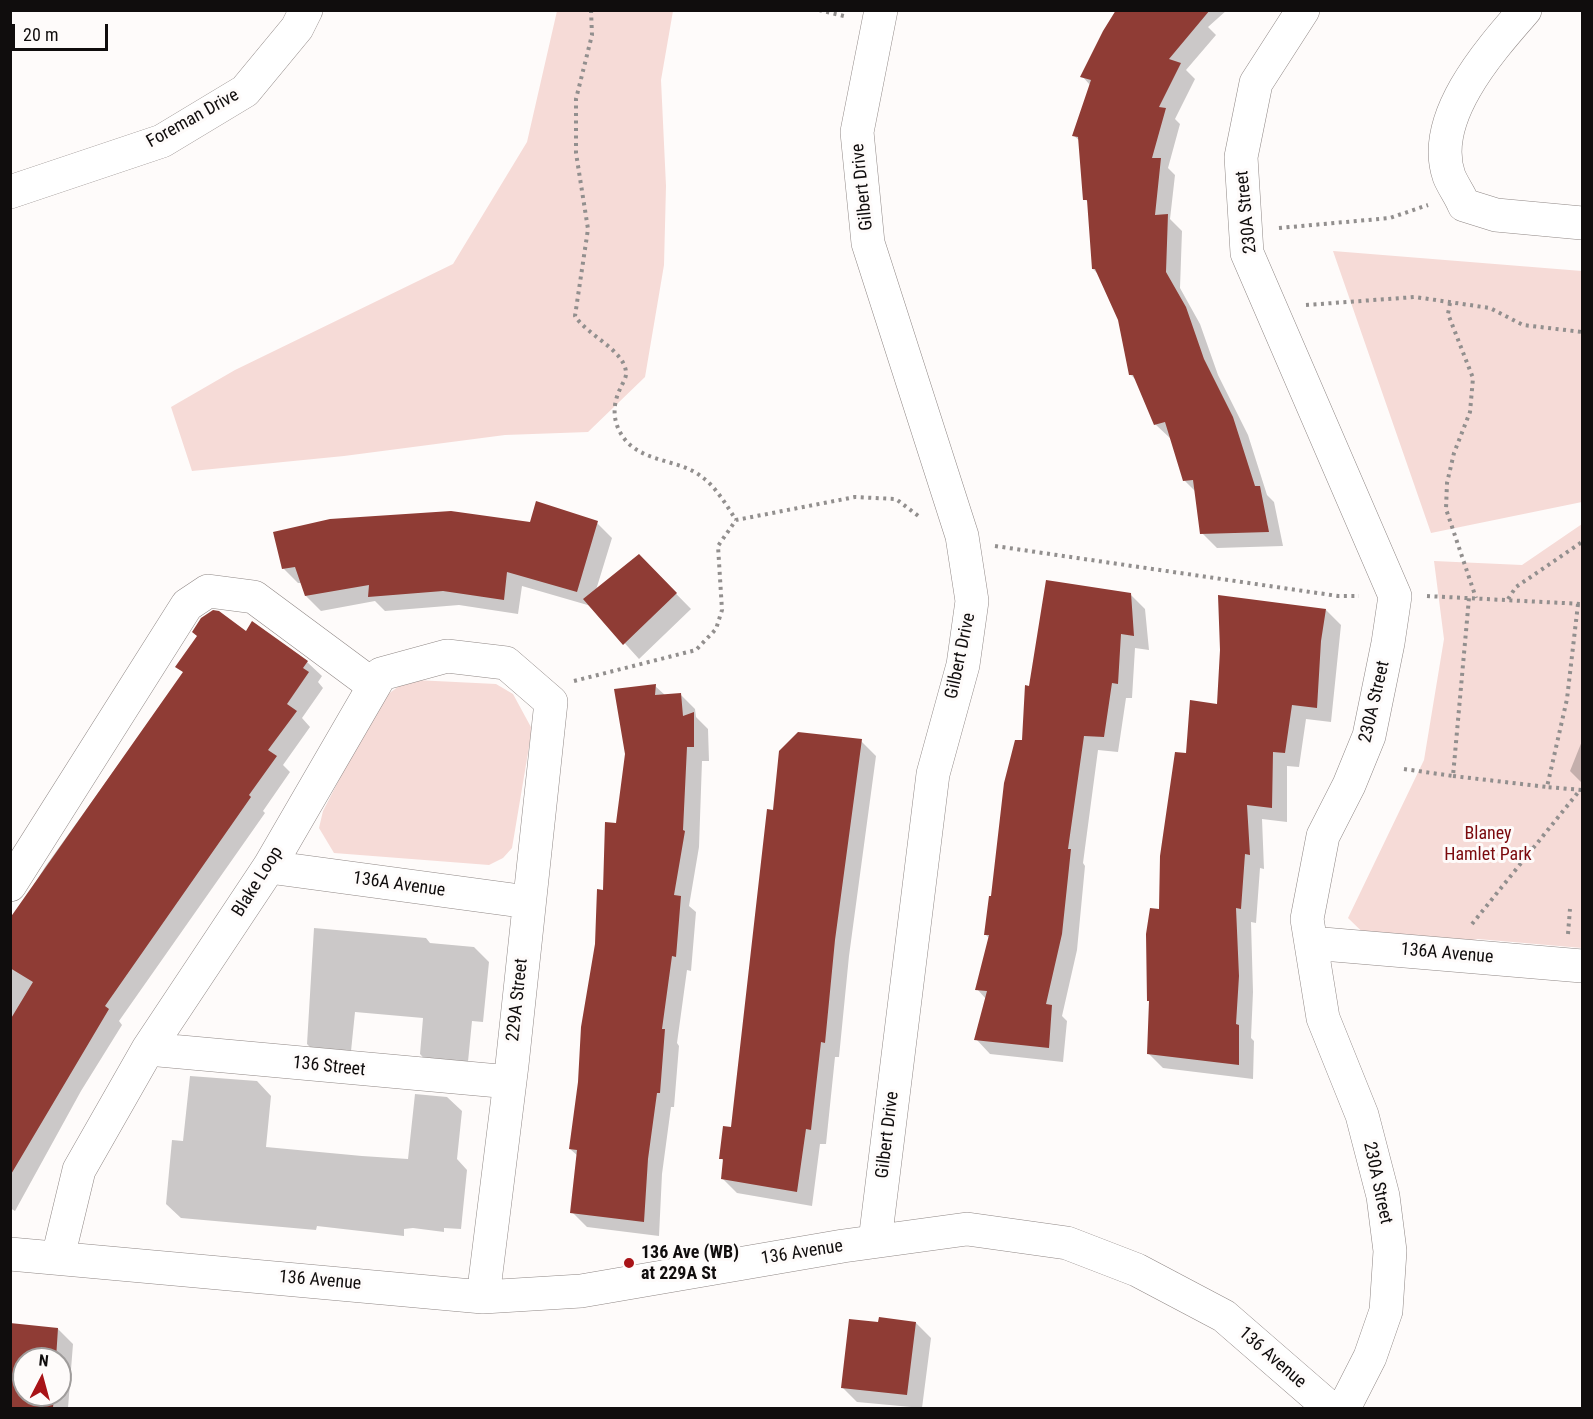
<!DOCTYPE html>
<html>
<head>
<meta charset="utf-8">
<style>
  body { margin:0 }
  #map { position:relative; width:1593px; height:1419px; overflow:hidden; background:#fefbfa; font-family:"Roboto Condensed",sans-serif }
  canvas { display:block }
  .frame { position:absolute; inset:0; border:12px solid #100d0d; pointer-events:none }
  .north { position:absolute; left:12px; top:1347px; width:60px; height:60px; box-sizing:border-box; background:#fefbfa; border:2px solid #9f9c9b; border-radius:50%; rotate:6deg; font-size:16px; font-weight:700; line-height:24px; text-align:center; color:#100d0d }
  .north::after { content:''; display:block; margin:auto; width:21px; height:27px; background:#a81317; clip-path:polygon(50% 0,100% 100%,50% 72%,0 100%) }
  .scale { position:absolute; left:12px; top:24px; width:96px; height:27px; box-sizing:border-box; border:3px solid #100d0d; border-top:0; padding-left:8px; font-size:18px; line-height:21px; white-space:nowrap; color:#100d0d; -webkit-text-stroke:4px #fefbfa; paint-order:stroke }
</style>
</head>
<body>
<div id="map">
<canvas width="1593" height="1419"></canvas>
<div class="frame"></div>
<div class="north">N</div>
<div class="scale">20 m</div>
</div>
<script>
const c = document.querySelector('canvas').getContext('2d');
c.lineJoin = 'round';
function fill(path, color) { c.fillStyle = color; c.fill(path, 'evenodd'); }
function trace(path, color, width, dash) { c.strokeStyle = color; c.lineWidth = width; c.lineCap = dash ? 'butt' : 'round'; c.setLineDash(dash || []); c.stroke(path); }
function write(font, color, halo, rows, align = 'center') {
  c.font = font + ' "Roboto Condensed",sans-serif'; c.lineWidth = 6; c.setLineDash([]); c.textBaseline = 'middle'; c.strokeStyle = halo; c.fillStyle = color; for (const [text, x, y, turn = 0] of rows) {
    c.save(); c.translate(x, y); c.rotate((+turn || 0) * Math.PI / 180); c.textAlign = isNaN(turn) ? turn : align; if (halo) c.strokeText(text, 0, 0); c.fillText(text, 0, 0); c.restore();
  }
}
const green = new Path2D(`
  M557,11h116l-12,69 5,106 -2,79 -19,112 -57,55 -83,3 -161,21 -152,15 -21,-64 64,-37 218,-106 74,-122z
  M1333,251l249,20v231l-151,31z
  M1582,524v424l-104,-9 -92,16 -38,-37 76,-158 20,-121 -10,-78 88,4z
  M415,680l81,4 17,10 19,35 -20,119 -9,10 -14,7 -155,-12 -15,-25 4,-17 57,-111 22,-16z`);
const shadow = new Path2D(`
  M1118,10h109l-19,17 8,8 -30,35 9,9 -20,40 5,5 -12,44 7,7 -5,44 12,12 -2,57 20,36 18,51 30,60 19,60 7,7 9,44 -66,2 -15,-15 -6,-41 -11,-11 -14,-42 -16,-15 -17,-42 -7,-7 -12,-56 -19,-43 -7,-7 -4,-66 -4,-4 -5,-58 -7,-6 17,-50 -8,-9z
  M532,523h65l15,15 -16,52 43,-34 52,53 -52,50 -48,-53 -69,-20 -4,28 -59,-9 -74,6 -10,-10 -54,10 -15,-15 -4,-13h-4l-15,-15z
  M1130,594l15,15 4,41 -14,-2 -3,50h-6l-8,54 -20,-2 -15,113 2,3 -8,84 -15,66 5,5 -4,41 -73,-8 -14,-15 10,-40 -9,-10 13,-50 -5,-5 38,-192 7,-55z
  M1326,610l15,15 -10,97 -25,-3 -7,48 -12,-1v56l-25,-3 2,50 -4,-1 -4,55 -5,-1 2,70 -2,46 3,3 -1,38 -90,-11 -15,-15 13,-143 27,-155 30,-50z
  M246,633l61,29 15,14 -4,6 5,6 -21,30 8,9 -27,38 7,7 -27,39 2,2 -146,208 3,4 -41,66 -66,120 -5,-3v-285l35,-56 139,-194 -7,-7z
  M655,686l10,9 15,-1 15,15 1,8 12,12 1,32h-7l-3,86 -10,59 7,6 -5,59 -4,-1 -10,73 2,3 -5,61h-3l-9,67 -3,62 -72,-9 -15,-15 6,-56 -8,-7 34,-258 13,-66z
  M861,741l15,15 -27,200 -10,101h-4l-9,87h-6l-8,62 -75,-13 -15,-15 2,-16 -3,-4 11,-30 43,-317z
  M1582,741v42l-12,-12z
  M314,928l112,10 4,5 44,4 15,15 -6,60 -11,-1 -5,51 -33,-3 -14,-15 3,-36 -68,-6 -5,49 -28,-2 -15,-15z
  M190,1076l67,5 14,15 -5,51 96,9 46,3 7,-65 32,3 15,14 -5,48 10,11 -6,59 -17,-1v4l-31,-4 -9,1v7l-87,-10 -1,4 -135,-12 -15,-14 6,-64 11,1z
  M916,1323l15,15 -9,70 -65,-6 -15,-15 37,-63z
  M10,1329h48l15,15 -5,64h-58zM24,1359h36v36h-36z`);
const building = new Path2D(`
  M1116,10h94l-41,49 12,4 -22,44 7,1 -14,50h9l-6,57 13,-1 -2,58 20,35 18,52 29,58 22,69h5l9,46 -69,2 -7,-54 -10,1 -18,-59 -11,3 -21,-50h-4l-11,-55 -23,-51h-3l-5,-69h-4l-5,-63 -6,-1 19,-56 -11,-3 23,-46z
  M536,501l62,20 -21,71 -70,-20 -3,28 -61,-9 -75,6 1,-12 -64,11 -10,-29 -13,2 -9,-37 57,-13 121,-8 79,11z
  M639,554l38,39 -54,52 -40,-46z
  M1046,580l85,13 3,43 -13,-2 -3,50 -6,-1 -8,54 -20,-1 -16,113h3l-9,85 -16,70 6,1 -3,43 -75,-8 13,-49 -12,-1 14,-55h-5l5,-39h2l13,-113 11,-43h7l3,-55 4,1z
  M1218,595l108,14 -5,32 -4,67 -25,-3 -7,48 -12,-1 -1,56 -25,-3 3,50 -5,-1 -4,55 -5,-1 3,68 -3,48 3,1v40l-92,-11 2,-53h-2l-1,-67 4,-26 9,1 1,-53 15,-104 11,1 4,-53 27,4 3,-54z
  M213,610l6,1 27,20 6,-10 56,40 -5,7 6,4 -22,32 10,7 -29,39 9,6 -28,39 2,2 -146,209 4,3 -99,167v-156l23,-38 -23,-14v-50l173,-246 -8,-5 22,-31 -5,-4 9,-14z
  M656,684l-1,11 26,-2 2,23 11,-4v35h-7l-4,83 2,1 -11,64 7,1 -5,61 -4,-1 -10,73h3l-5,64h-3l-9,66 -4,63 -74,-9 7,-63 -8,-1 9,-67 3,-55 14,-83 2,-55 6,1 2,-68 11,1 9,-69 -11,-65z
  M798,732l64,7 -27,201 -10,103 -4,-1 -10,88 -5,-1 -9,63 -76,-13 2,-20h-4l4,-33 8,1 36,-318 6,1 6,-59z
  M879,1317l37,5 -9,73 -66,-7 8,-69 29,3z
  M10,1323l48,5 -2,31h-32v36h30l-1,13h-43z`);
const path = new Path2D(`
  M591,10l1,25 -16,64v54l12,76 -13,87c12,19 49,34 51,56 1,5 -4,12 -6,17 -9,19 -7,38 8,54 21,20 53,17 74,34 14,10 25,29 34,43
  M819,10l29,7
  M1279,228l111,-10 38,-13
  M1450,303l-2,11 25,64 -3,34 -16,41 -7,30 -1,26 30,89
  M1306,305l109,-8 75,11 33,17 59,7
  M995,546l343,50h21
  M1427,596l155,8
  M1508,599l8,-12 66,-45
  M1578,604l-11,95 -20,88 35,3
  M574,681l122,-31 20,-21 6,-19 -4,-64 18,-26 119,-23 41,2 25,19
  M1404,769l49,7 16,-178
  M1453,776l94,11
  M1472,924l108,-134
  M1568,934l2,-25`);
const minor = new Path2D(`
  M1303,10l-47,73 -15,74 6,96 148,343 -7,47 -19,93 -20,49 -26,51 -16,83 16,99 39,97 21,81 7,55 -4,60 -16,46 -26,51
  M1525,10c-35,40 -96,108 -76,166 4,10 11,19 15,29l32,10 86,8
  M10,192l152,-51 83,-50 52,-63 9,-18
  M269,867l259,35
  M10,885l177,-280 21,-14 46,6 120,89
  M1311,943l271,23
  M148,1049l362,33
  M875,1241l58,-467 30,-109 9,-64 -10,-65 -94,-293 -11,-111 24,-122
  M10,1254l473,43 98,-6 262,-45 124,-17 100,14 70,27 87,46 106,92
  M58,1257l21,-87 69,-121 121,-182 112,-193 66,-18 59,7 45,39 -39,363 -29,232`);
const markers = [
  [629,1263,6,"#a81317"]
];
const streetNames = [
  ["Foreman Drive",193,119,-29],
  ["Gilbert Drive",863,187,-96],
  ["230A Street",1247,212,-96],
  ["Gilbert Drive",961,656,-78],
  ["230A Street",1375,702,-77],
  ["Blake Loop",258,882,-58],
  ["136A Avenue",399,885,8],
  ["136A Avenue",1447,954,5],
  ["229A Street",518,1000,-84],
  ["136 Street",329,1067,6],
  ["Gilbert Drive",888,1135,-83],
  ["230A Street",1377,1183,78],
  ["136 Avenue",802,1253,-9],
  ["136 Avenue",320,1281,5],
  ["136 Avenue",1272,1358,41]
];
const parkNames = [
  ["Blaney",1488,834],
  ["Hamlet Park",1488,855]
];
const poiNames = [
  ["136 Ave (WB)",641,1253],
  ["at 229A St",641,1274]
];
fill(green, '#f6dbd7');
fill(shadow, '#0003');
fill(building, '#8f3c35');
trace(minor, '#908886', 34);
trace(path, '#928f8e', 4, [3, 4.5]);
trace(minor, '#fff', 33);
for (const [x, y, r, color] of markers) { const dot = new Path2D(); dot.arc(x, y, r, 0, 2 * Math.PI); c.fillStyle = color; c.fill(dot); trace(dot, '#fefbfa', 2); }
write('18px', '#100d0d', '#fefbfa', streetNames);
write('18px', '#7b0a0d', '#fefbfa', parkNames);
write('bold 18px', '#100d0d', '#fefbfa', poiNames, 'left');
</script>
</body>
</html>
